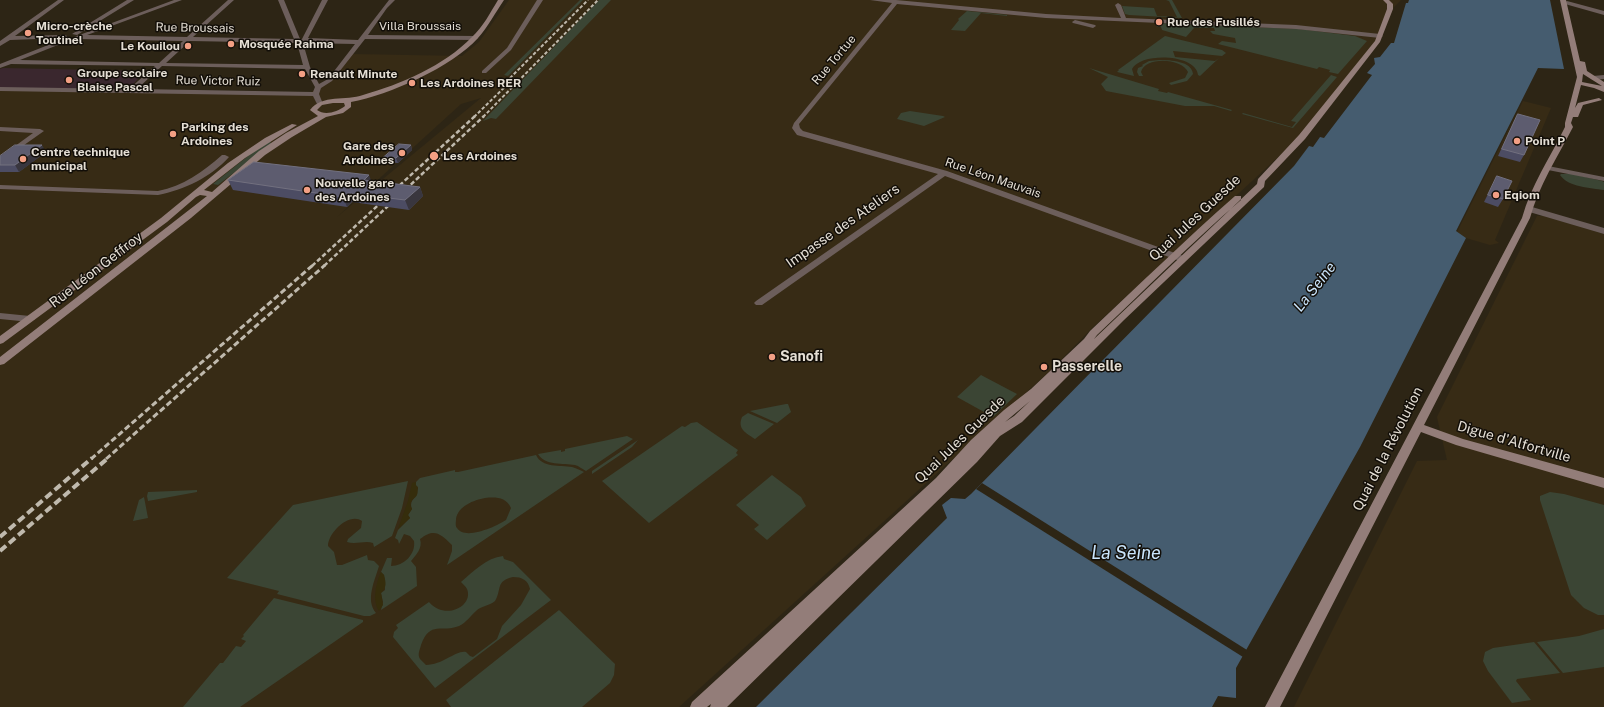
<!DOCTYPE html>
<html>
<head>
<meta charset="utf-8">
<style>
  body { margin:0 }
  canvas { display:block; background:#2d2515 }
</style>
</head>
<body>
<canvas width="1604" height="707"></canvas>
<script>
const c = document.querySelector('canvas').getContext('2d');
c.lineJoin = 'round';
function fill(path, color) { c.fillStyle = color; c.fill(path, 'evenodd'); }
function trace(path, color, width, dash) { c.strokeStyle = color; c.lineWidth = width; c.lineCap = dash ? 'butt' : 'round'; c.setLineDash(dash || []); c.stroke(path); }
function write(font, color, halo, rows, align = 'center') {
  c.font = font + ' "Public Sans",sans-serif'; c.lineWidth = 3; c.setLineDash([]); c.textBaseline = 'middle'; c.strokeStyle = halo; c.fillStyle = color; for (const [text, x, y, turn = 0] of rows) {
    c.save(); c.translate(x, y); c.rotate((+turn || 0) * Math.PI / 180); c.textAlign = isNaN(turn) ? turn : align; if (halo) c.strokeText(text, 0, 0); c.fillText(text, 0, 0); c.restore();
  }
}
const built = new Path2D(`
  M509,0h892l-7,7 -13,29 -81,101 -207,190 -41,42 -373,338h-679v-617l308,4 22,-14 20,-26 112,2 17,-14zM481,98l-144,119 124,-113z
  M1523,101l28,7 -56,132 4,3 -9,2 -24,-7 -9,-6z
  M1537,216h7l60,18v473h-310l123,-246 30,-1 -10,-43z`);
const education = new Path2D(`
  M3,68l142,3 -17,19 -128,-1v-20z`);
const green = new Path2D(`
  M580,0h3l-75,76 -4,-1z
  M599,0h12l-115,119 -5,-1 -8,3z
  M1166,0h6l10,18 -53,-3 -4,-1 -3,-8 32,2 3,8 20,1 -8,-16z
  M967,11l40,4v1l-26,-3 -16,18 -14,-1 8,-10 -1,-1z
  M1156,23l143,6 56,7 12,5 -29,33 -9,-2 1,-2 -11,-3 -2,2 -99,-25 4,-3 14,2 -1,-5 -22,-4 -3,-3h5l-1,-3h-20l-8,9 -24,-7 -1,-3h-4z
  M1165,36l57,14 4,3 -4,3 -49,-5 2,6 40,4 4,-3 -19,18 -2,-1c-2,-21 -57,-23 -66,-6l2,7 -17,-4 2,-2h-1z
  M1160,60c10,0 32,1 33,14l-6,7 -16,4 -2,-2 16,-5 3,-6c-6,-14 -43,-16 -47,0l2,4h-4l-2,-4 1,-4 5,-2 -1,-1 7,-4z
  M1089,68l70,21 -1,2 9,2 1,-1 64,18 -1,1 -17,-5h-29l-79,-15 -5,-7 7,-7z
  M1331,75l6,2 -44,51 -51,-14 1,-1 49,14 4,-5 -5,-1z
  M910,111l33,5 2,1 -21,9 -27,-7 4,-6z
  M270,140l1,4 -53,41 -5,-1 40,-32z
  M1561,174h12l29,7 2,1v8c-13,-2 -36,-3 -44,-15z
  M981,375l36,19 -24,23 -36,-20z
  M786,404h2l3,8 -14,11 -27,-12z
  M748,413l26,11 -19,15c-9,-6 -18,-10 -13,-22z
  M697,422l41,28 -2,3 2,2 -89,68 -47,-42 80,-55 3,1 6,-4z
  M627,436l6,3 -47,32c-4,-2 -7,-5 -11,-6 -12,-2 -30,1 -37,-11l23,-4v2l4,-1v-2z
  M638,440l-6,7 -40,27v-3z
  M536,455c6,13 24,10 36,12 4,1 8,3 12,5l-137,93 5,-14v-6c-12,-12 -18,-17 -32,-6 3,9 -4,16 -9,22l5,6 1,19 -36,24 2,-8 -2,-9 4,-3 -1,-15 -3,-3 6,-14h5l-1,8c13,0 25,-12 23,-25l-4,-5 -6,-2 -5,10 -1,-4 -3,-2 3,-8 12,-12 -2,-3 4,-6c-3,-7 2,-10 5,-15l1,-7 -3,-2 1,-3 4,-4 35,-8v2h3zM485,498c11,-1 21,-1 26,10l-5,12c-9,6 -41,21 -49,8 -2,-2 -1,-6 -1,-9 2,-13 18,-19 29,-21z
  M772,475l29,22 5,9 -39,34 -13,-11 5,-4 -23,-20z
  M408,481l-6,27 -10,28 -18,11 -1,-4c-8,-3 -17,2 -26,-1l1,-3 13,-11 1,-7c-13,-9 -34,12 -34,25l6,6 3,13h5l25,-10 1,5 6,1 5,5c-4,14 -14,34 -3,47l-6,3h-6l-87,-22 2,-3 -52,-13 66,-73z
  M197,490v2l-49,9 -1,-5 1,-4z
  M1550,492l14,2 40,11v110h-6l-14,-7 -13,-13 -31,-95v-4z
  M144,497l4,21 -15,3 6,-21z
  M503,556l1,3 9,3 38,38 -116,88 -42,-51 1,-5 4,-4 -2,-3 33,-23c16,19 45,4 38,-13 -1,-2 -4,-5 -6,-7 13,-11 25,-24 42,-26zM513,577c9,0 15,3 17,12l-9,16 -19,21 -5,13 -24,18 -3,-1 -4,-4c-10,-2 -23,13 -40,13l-6,-6c-3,-5 0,-9 1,-14 9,-25 21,-12 38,-19 8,-4 11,-10 17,-15 5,-5 13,-5 19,-10 7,-11 0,-20 18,-24z
  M274,598l89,22v2l-123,85h-57l37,-44h3l13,-17 5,1 5,-6 -5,-2 3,-3 -1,-1z
  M559,610l56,54 -1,11 -4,8 -28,24h-131l-5,-7z
  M1604,629v38l-41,6 -26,-31 42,-6z
  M1534,642l26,31 -43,6 -1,2 15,19 -19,3 -24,-32 -5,-10 2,-9 8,-4z`);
const sand = new Path2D(`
  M416,482v3l2,3c-1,2 0,5 -1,7 -3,5 -9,5 -5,14l-4,6 2,3 -12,11 10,-28 4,-18z
  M381,572l3,3c2,8 3,12 -3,18l2,12 -4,6c-7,-11 -3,-27 2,-39z`);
const water = new Path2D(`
  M1409,0h141l14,69 -26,-1 -82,163 10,7 -106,209 -124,221v30l-18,-2 -6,11h-456l191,-189 -5,-13 9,-7 14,1 6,-5 323,-328 15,-20 4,1 7,-10 4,1 48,-63 -5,-2 8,-9 -1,-6 6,-1 11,-14h3l12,-40h2z`);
const pier = new Path2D(`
  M982,483l265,167 -4,7 -267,-168z`);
const street = new Path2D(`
  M58,0h6l-49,36 50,-1 2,1v2l3,-1 3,2 -53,21 139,3 24,-22 -106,-2 -3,-2 100,-37h8l-95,35 100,2 41,-37h6l-41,37 101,2 -16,-39h6l16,39h2l20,-39h6l-20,38 50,2 31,-40h6l-8,8 -19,27 107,1 3,2 -3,2 -110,-1 -33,42 -11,7 -2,6 4,10 -3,2 -3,-2 -4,-8 -313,-5v-4l129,2 26,-23 -144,-2 -11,4v-4l66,-26 -56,2 -10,6v-5zM190,41l107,2 6,22 -137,-2zM303,43l52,1 -27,35 -9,5 -9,-17zM162,66l143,3 10,18 -2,5 -176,-3z
  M127,0h7l-57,35 -5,-1z
  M537,0h6l-32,50 -25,23h-4v-2l25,-23z
  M870,0h26l150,14 75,4 -6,-13 3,-2 3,2 5,13 170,7 84,9 3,2 -3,2 -84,-9 -250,-11 -149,-14 -98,120 1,4 3,3 144,40 239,86 1,2 -4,3 -3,-1 -235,-85 -183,129h-6l-2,-2 2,-2 182,-127 -141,-39 -5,-7 2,-5 98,-120z
  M1567,1l37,10v4l-39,-11v-2z
  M1075,20l20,5 1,1 -3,2 -20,-5 -1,-1z
  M1604,75v4l-11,1 -3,-2 3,-2z
  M0,127l40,2 4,2 -44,31v-5l33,-24 -33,-2z
  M222,155h3l4,2c-18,20 -45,33 -71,38l-158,-6v-4l158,6c25,-5 45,-19 64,-36z
  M1548,166l56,11v4l-56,-11z
  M1526,207h6l72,21v6l-78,-23z
  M0,313l30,3 5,3 -5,3 -30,-3z`);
const secondary = new Path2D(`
  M498,0h6c-9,13 -16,27 -26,38 -26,29 -89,57 -127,64v5l-8,6 -17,4 -34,20 -27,18 -74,63 -187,146 -4,1v-8l207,-161 -7,-1 -4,2 -29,25 -164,121 -3,1v-8l161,-118 67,-55 37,-25 27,-14 5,1 -52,33 -41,32 8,2 47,-41 27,-18 32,-17 -8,-6c12,-16 36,-9 53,-15 38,-11 81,-29 109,-58 11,-10 18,-24 26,-37zM333,103h11l1,3c-8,6 -20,10 -28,4l5,-5z
  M1383,0h6l4,4v5l-13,33 -75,97 -40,42 -1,6 -140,133 -102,102 -22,14 -23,26 -250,245h-17l1,-3 -4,3h-17l2,-5 244,-224 35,-38 33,-30 27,-21 53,-50 6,-8c48,-45 95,-91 145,-135h6v4c-50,43 -96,90 -144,135l-3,4 163,-155 1,-5 41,-44 76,-94 12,-32v-5zM1030,401l-16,15 -9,6z
  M1560,0h6l14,61 5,1 2,9 17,11v5l-2,-1 2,1v5l-10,-4 -13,-3 -6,23 3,-5 21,-5 3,2 -19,5 -5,12h-5l-2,6 2,4c-16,31 -34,58 -43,91l-106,207 39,14 141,39v10l-148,-43 -35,-13 -141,275h-15l257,-489c9,-33 28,-60 43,-91v-4l12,-46zM1583,74l19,12 -20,-4z`);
const railFar3 = new Path2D(`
  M506,82l82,-82
  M474,117l38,-37
  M483,117l115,-117`);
const railFar2 = new Path2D(`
  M312,266l163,-150
  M324,266l160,-150`);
const railFar1 = new Path2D(`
  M91,459l222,-194
  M106,459l219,-194`);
const rail = new Path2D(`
  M0,537l92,-79
  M0,551l108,-93`);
const wall = new Path2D(`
  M1518,114l6,41 -4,7 -22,-6 16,-35z
  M411,145l1,5 -14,13 -13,-1 -1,-5z
  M46,152l-27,20h-19v-7z
  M1497,176l6,23 -5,8 -14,-5z
  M228,180h143l49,7 3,9 -14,14 -57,-8 -5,5 -114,-17z`);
const shadedWall = new Path2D(`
  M42,145l4,7 -27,20 -4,-7z
  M411,145l1,5 -14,13 -2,-5z
  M369,175l4,10 -9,-5z
  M420,187l3,9 -14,14 -4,-10z
  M348,193l4,9 -5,5 -4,-10z`);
const building = new Path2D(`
  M1518,114l22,6 -16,35 -22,-6z
  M399,144l12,1 -15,13 -12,-1z
  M15,145h27l-27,20h-15v-9z
  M254,162l115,13 -5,5 56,7 -15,13 -57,-7 -5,4 -115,-17z
  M1497,176l15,5 -9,18 -15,-4z`);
const markers = [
  [1159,22,4,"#f39f84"],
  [28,33,4,"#f39f84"],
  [231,44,4,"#f39f84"],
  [188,46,4,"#f39f84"],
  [302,74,4,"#f39f84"],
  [69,80,4,"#f39f84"],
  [412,83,4,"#f39f84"],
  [173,134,4,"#f39f84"],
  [1517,141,4,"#f39f84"],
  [402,153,4,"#f39f84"],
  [434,156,5,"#f39f84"],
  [23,159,4,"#f39f84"],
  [307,190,4,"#f39f84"],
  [1496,195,4,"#f39f84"],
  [772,357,4,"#f39f84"],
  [1044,367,4,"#f39f84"]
];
const farPoinames = [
  ["Rue des Fusillés",1167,22],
  ["Micro-crèche",36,26],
  ["Toutinel",36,40],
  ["Mosquée Rahma",239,44],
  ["Le Kouilou",180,46,"right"],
  ["Groupe scolaire",77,73],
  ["Blaise Pascal",77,87],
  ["Renault Minute",310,74],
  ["Les Ardoines RER",420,83],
  ["Parking des",181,127],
  ["Ardoines",181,141],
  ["Point P",1525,141],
  ["Gare des",394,146,"right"],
  ["Ardoines",394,160,"right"],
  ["Centre technique",31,152],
  ["municipal",31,166],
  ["Les Ardoines",443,156],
  ["Nouvelle gare",315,183],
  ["des Ardoines",315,197],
  ["Eqiom",1504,195]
];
const farStreetnames = [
  ["Villa Broussais",420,26],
  ["Rue Broussais",195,28,1],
  ["Rue Tortue",834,60,-50],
  ["Rue Victor Ruiz",218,81,1],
  ["Rue Léon Mauvais",993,178,19]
];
const streetNames = [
  ["Quai Jules Guesde",1195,218,-43],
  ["Impasse des Ateliers",843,226,-35],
  ["Rue Léon Geffroy",96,270,-38],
  ["Quai Jules Guesde",960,440,-44],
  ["Digue d'Alfortville",1514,442,16],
  ["Quai de la Révolution",1388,449,-63]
];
const poiNames = [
  ["Sanofi",780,357],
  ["Passerelle",1052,367]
];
const waterNames = [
  ["La Seine",1315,287,-52]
];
const nearWaternames = [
  ["La Seine",1126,553]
];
fill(built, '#372b15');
fill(education, '#3a272e');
fill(green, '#3b4534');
fill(sand, '#352d0c');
fill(water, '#455c6f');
fill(pier, '#2d2515');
fill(street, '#6c5e5b');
fill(secondary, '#937d79');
trace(railFar3, '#bfb9ad', 2, [3.5, 2]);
trace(railFar2, '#bfb9ad', 2.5, [4.5, 2.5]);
trace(railFar1, '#bfb9ad', 3, [6, 3]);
trace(rail, '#bfb9ad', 4, [8, 4]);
fill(wall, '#4c4c63');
fill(shadedWall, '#39363e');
fill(building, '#5d5c6f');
trace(building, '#72707f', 1);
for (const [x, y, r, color] of markers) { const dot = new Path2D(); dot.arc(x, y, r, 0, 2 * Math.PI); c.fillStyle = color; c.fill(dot); trace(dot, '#120e08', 1.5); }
write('bold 12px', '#e4ded4', '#120e08', farPoinames, 'left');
write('12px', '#e4ded4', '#120e08', farStreetnames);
write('14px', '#e4ded4', '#120e08', streetNames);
write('bold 14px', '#e4ded4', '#120e08', poiNames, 'left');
write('italic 15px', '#cae5fc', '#120e08', waterNames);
write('italic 18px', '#cae5fc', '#120e08', nearWaternames);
</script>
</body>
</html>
